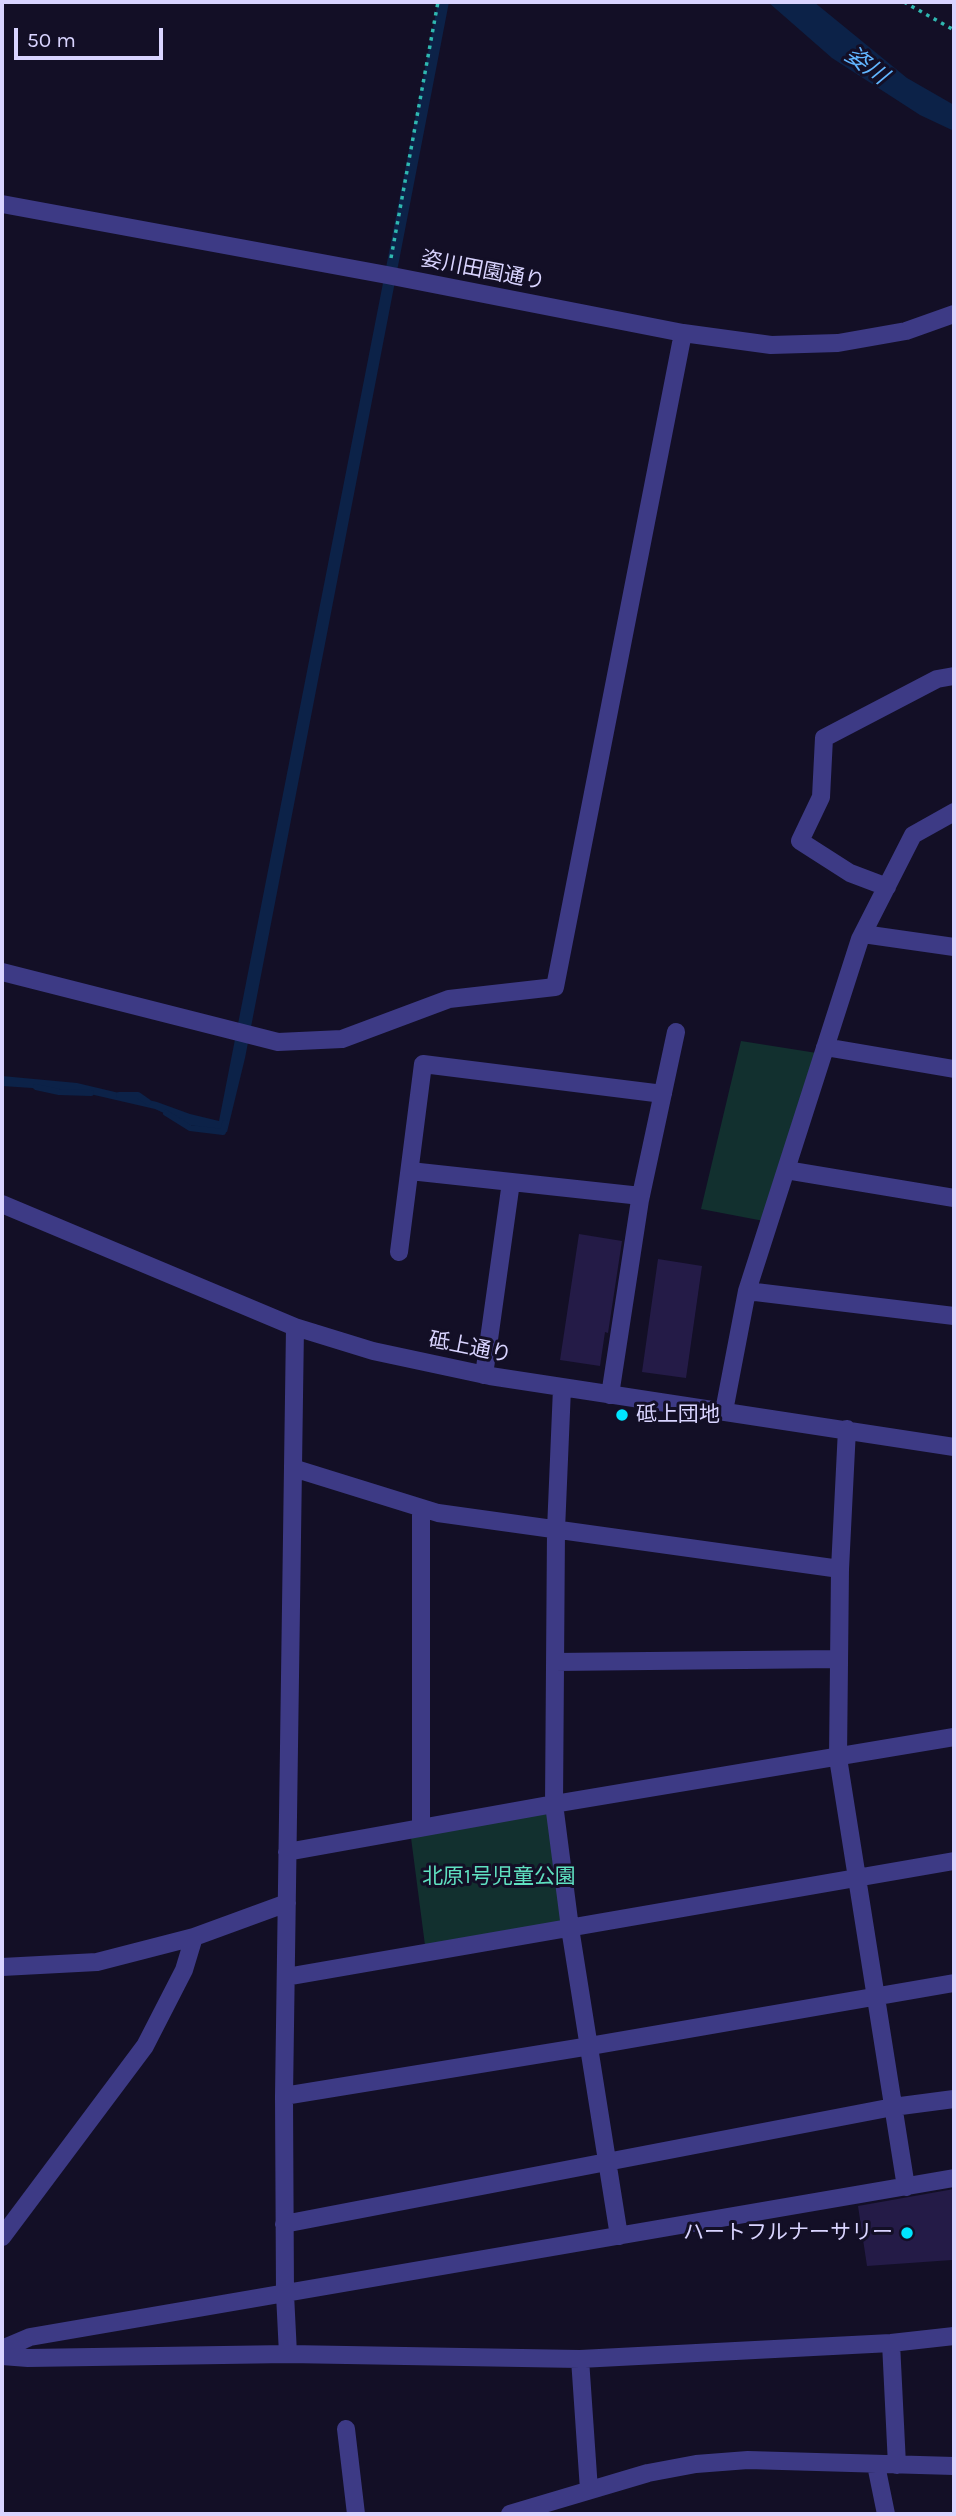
<!DOCTYPE html>
<html>
<head>
<meta charset="utf-8">
<style>
  body { margin:0 }
  #map { position:relative; width:956px; height:2516px; overflow:hidden; background:#130f26; font-family:Karla,sans-serif }
  canvas { display:block }
  .frame { position:absolute; inset:0; border:4px solid #d9d4ff; pointer-events:none }
  .scale { position:absolute; left:14px; top:28px; width:149px; height:32px; box-sizing:border-box; border:4px solid #d9d4ff; border-top:0; padding-left:9px; font-size:21px; line-height:24px; white-space:nowrap; color:#d9d4ff; -webkit-text-stroke:5px #130f26; paint-order:stroke }
</style>
</head>
<body>
<div id="map">
<canvas width="956" height="2516"></canvas>
<div class="frame"></div>
<div class="scale">50 m</div>
</div>
<script>
const c = document.querySelector('canvas').getContext('2d');
c.lineJoin = 'round';
function fill(path, color) { c.fillStyle = color; c.fill(path, 'evenodd'); }
function trace(path, color, width, dash) { c.strokeStyle = color; c.lineWidth = width; c.lineCap = dash ? 'butt' : 'round'; c.setLineDash(dash || []); c.stroke(path); }
function write(font, color, halo, rows, align = 'center') {
  c.font = font + ' Karla,"Noto Sans JP",sans-serif'; c.lineWidth = 6; c.setLineDash([]); c.textBaseline = 'middle'; c.strokeStyle = halo; c.fillStyle = color; for (const [text, x, y, turn = 0] of rows) {
    c.save(); c.translate(x, y); c.rotate((+turn || 0) * Math.PI / 180); c.textAlign = isNaN(turn) ? turn : align; if (halo) c.strokeText(text, 0, 0); c.fillText(text, 0, 0); c.restore();
  }
}
const green = new Path2D(`
  M741,1041l82,13 -54,168 -68,-13z
  M554,1804l16,124 -144,25 -16,-123z`);
const water = new Path2D(`
  M438,2h11l-204,1056 -18,74 -37,-7 -35,-16 -78,-18 -75,-5v-10l75,7 80,19 33,12 29,7z
  M768,2h46l93,76 47,27v26l-34,-16 -88,-57z`);
const stream = new Path2D(`
  M36,1087l23,5 32,1
  M119,1095h19l10,7
  M166,1113l24,15 33,4 2,-9`);
const building = new Path2D(`
  M579,1234l43,7 -14,92 -3,-1 -5,34 -40,-6z
  M658,1259l44,7 -16,112 -44,-6z
  M954,2189l-2,71 -85,6 -9,-60z`);
const path = new Path2D(`
  M904,2l50,28
  M391,258l47,-256`);
const minor = new Path2D(`
  M2,204l385,71 296,58 88,12 67,-2 68,-12 48,-17
  M887,887l-37,-14 -50,-32 21,-44 3,-59 113,-59 17,-3
  M863,934l91,13
  M2,972l276,70 64,-3 107,-40 106,-12 128,-654
  M825,1047l129,22
  M786,1170l168,28
  M410,1171l231,25
  M2,1204l293,123 78,24 117,25 464,71
  M399,1252l24,-188 240,30
  M747,1291l207,25
  M484,1375l27,-193
  M562,1388l-6,142 -2,274 16,124 49,308
  M610,1395l30,-195 36,-168
  M724,1411l23,-120 113,-352 53,-104 41,-23
  M847,1429l-7,140 -2,189 68,429
  M293,1468l145,45 402,56
  M555,1662l284,-3
  M421,1828v-320
  M287,1852l267,-48 400,-67
  M2,1967l95,-5 97,-25 93,-34
  M286,1977l668,-116
  M284,2096l306,-50 364,-63
  M284,2224l609,-117 61,-8
  M2,2237l143,-191 39,-76 10,-33
  M891,2343l6,122
  M2,2349l28,-12 924,-159
  M288,2354l-3,-60 -1,-198 11,-769
  M2,2356l26,2 260,-4 292,5 311,-16 63,-7
  M580,2359l9,131
  M346,2429l10,85
  M876,2465l10,49
  M510,2514l138,-41 48,-9 52,-4 206,6`);
const markers = [
  [622,1415,7,"#00e5ff"],
  [907,2233,7,"#00e5ff"]
];
const streetNames = [
  ["姿川田園通り",483,271,11],
  ["砥上通り",470,1348,11]
];
const poiNames = [
  ["砥上団地",636,1415],
  ["ハートフルナーサリー",893,2233,"right"]
];
const parkNames = [
  ["北原1号児童公園",499,1877]
];
const waterNames = [
  ["姿川",866,66,36]
];
fill(green, '#12302f');
fill(water, '#0c2248');
trace(stream, '#0c2248', 6);
fill(building, '#241b47');
trace(path, '#2fb8b0', 3.5, [3.5, 5]);
trace(minor, '#3d3a85', 18);
for (const [x, y, r, color] of markers) { const dot = new Path2D(); dot.arc(x, y, r, 0, 2 * Math.PI); c.fillStyle = color; c.fill(dot); trace(dot, '#130f26', 2.5); }
write('21px', '#d9d4ff', '#130f26', streetNames);
write('21px', '#d9d4ff', '#130f26', poiNames, 'left');
write('21px', '#5fe0c0', '#130f26', parkNames);
write('italic 23px', '#62b6ff', '#130f26', waterNames);
</script>
</body>
</html>
